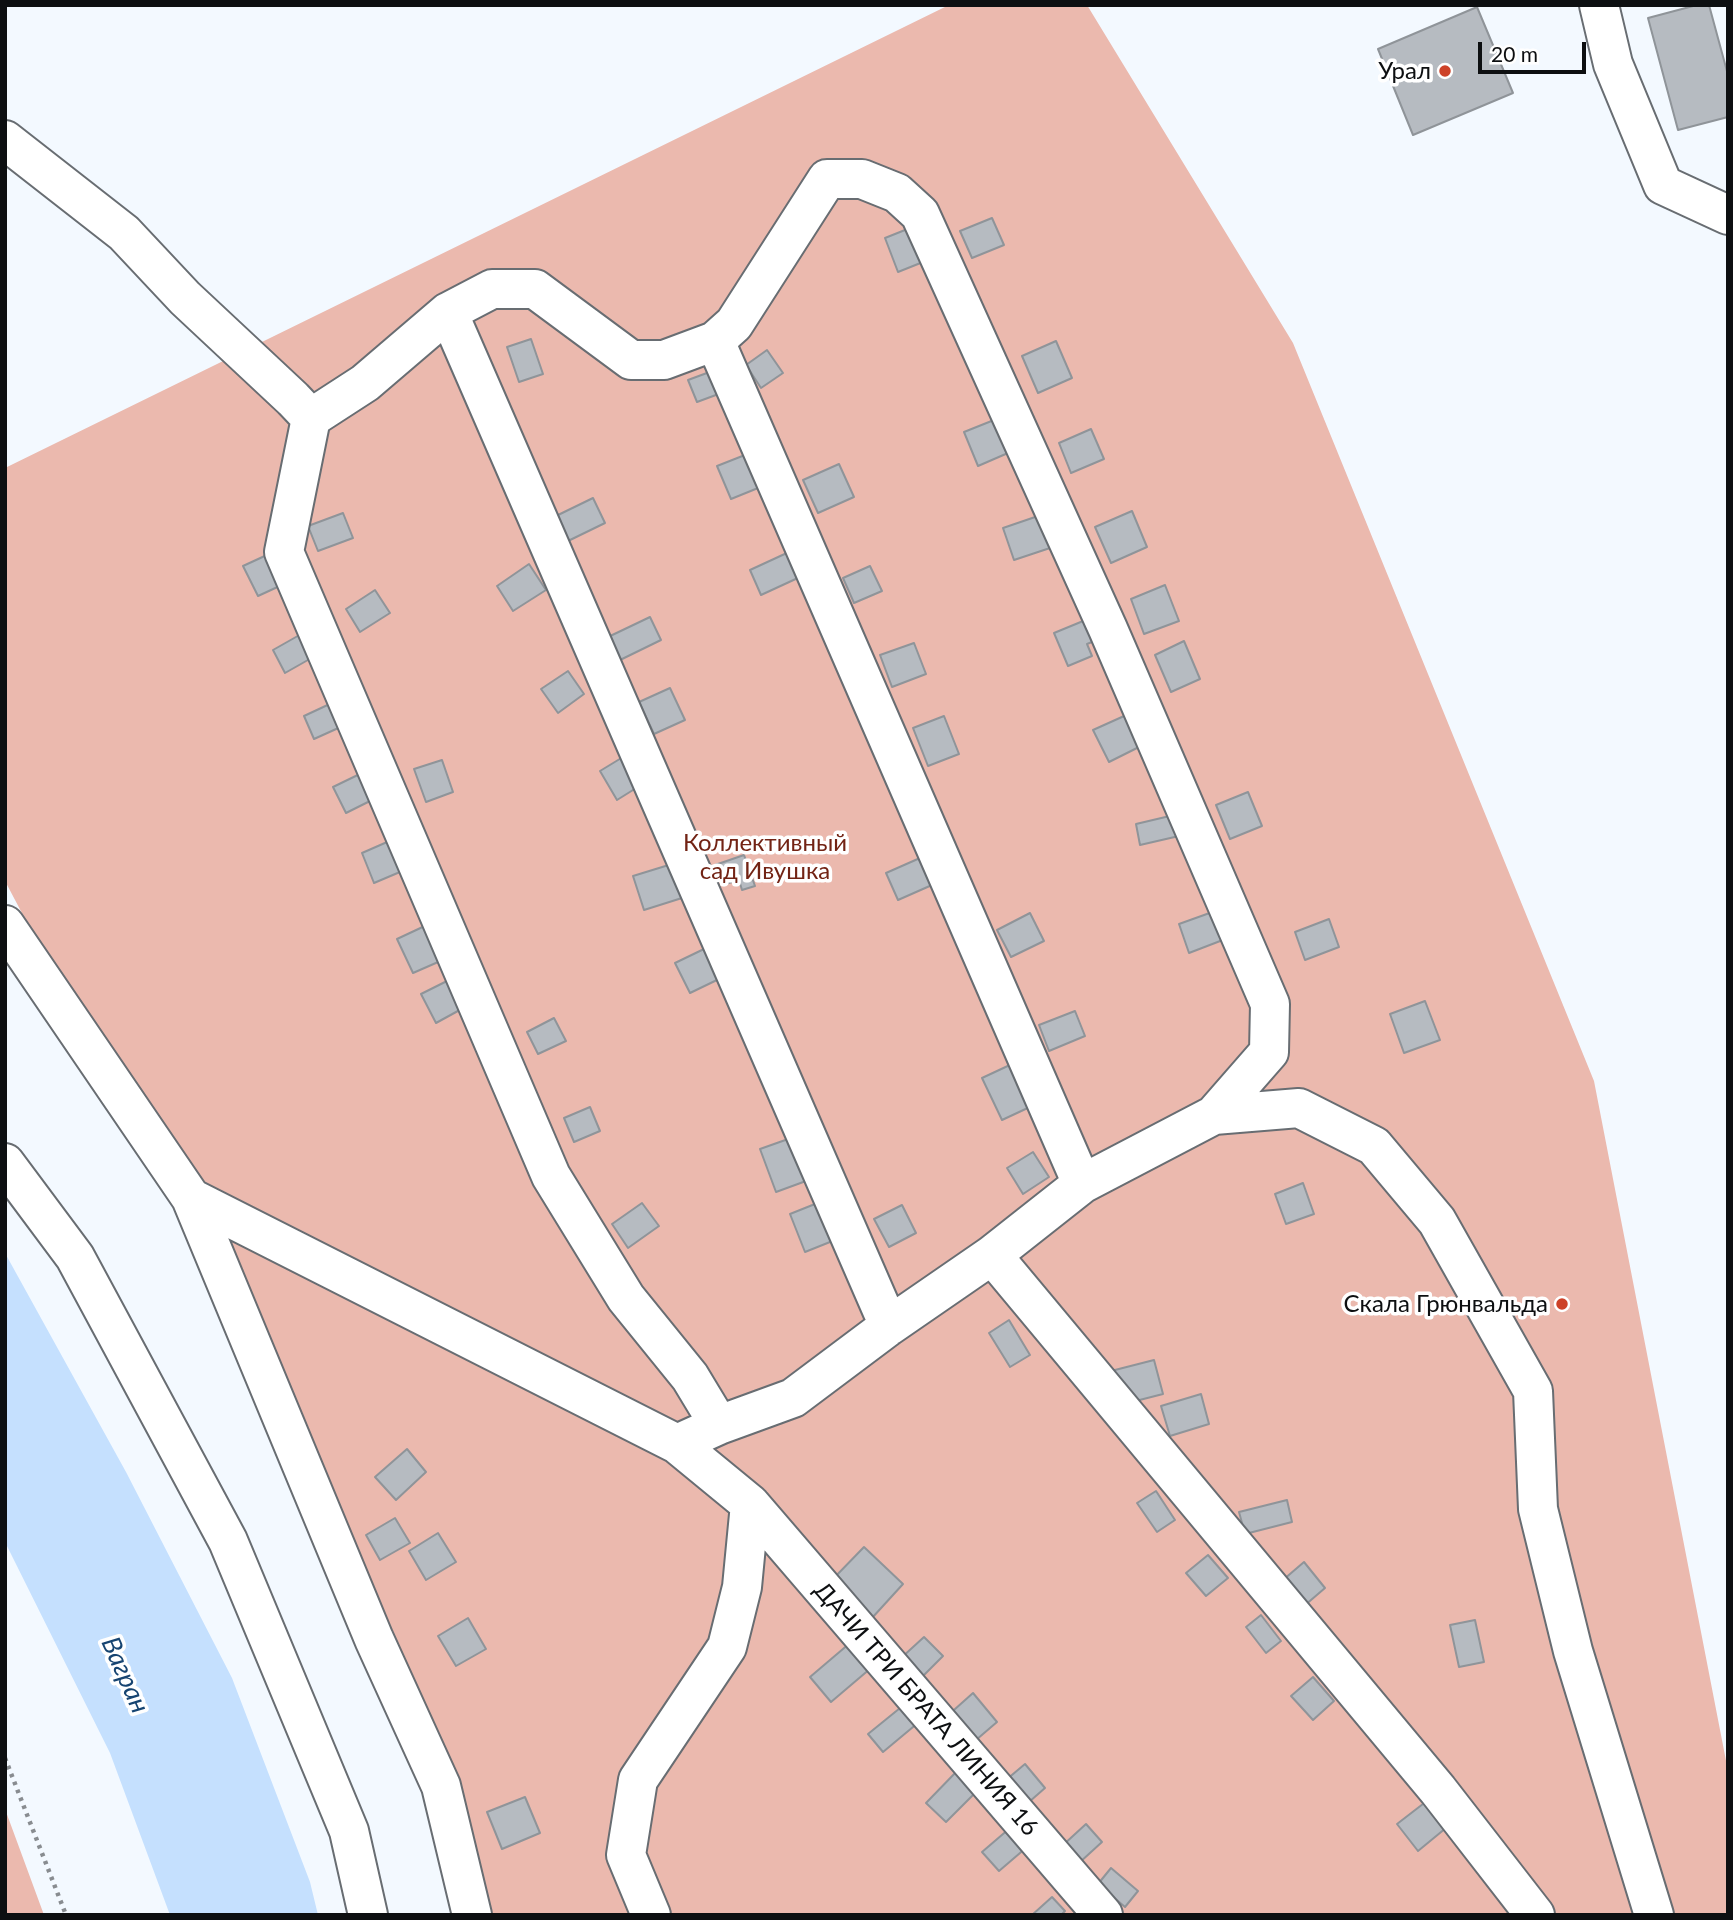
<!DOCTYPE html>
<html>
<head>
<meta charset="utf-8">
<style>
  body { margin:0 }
  #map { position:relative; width:1733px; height:1920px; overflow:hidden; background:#f3f9ff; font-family:Lato,sans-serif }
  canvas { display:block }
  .frame { position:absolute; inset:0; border:7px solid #0d0f11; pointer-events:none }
  .scale { position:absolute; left:1478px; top:42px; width:108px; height:32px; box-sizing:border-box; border:4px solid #0d0f11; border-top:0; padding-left:9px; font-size:21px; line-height:24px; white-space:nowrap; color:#0d0f11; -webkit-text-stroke:5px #fff; paint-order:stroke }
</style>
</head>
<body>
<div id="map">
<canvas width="1733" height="1920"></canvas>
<div class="frame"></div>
<div class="scale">20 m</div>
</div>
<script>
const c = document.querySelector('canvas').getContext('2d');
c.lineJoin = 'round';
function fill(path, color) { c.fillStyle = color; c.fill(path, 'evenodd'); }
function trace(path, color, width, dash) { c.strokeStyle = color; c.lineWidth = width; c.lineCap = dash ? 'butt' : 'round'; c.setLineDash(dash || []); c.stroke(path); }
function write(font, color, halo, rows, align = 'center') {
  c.font = font + ' Lato,sans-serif'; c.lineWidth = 7; c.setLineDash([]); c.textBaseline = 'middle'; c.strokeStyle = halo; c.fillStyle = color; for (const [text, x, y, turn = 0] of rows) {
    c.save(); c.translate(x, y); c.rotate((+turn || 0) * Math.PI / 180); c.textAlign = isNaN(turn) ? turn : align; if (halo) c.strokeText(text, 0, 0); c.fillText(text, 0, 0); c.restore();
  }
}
const green = new Path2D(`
  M949,5h138l206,338 301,738 134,690v144h-1266l-11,-48 -191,-504 -255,-482v-413z
  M5,1809l39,106h-39z`);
const water = new Path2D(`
  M5,1253l121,219 106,206 78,204 8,33h-148l-60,-162 -105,-211z`);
const building = new Path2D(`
  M1697,5h12l19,70v42l-50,13 -30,-112z
  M1477,7l36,86 -100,42 -35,-86z
  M992,218l12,27 -32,13 -12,-27z
  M915,226l13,34 -30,12 -13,-34z
  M531,339l12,35 -24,8 -12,-35z
  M1056,341l16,37 -34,15 -16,-37z
  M767,350l16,23 -22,15 -15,-23z
  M715,370l9,22 -27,10 -9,-22z
  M994,420l14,33 -30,13 -14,-34z
  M1091,429l13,30 -33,14 -12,-30z
  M750,453l13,33 -32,13 -14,-33z
  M839,464l15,33 -36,16 -15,-33z
  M593,498l12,25 -37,18 -12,-25z
  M1132,511l15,36 -36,16 -16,-36z
  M343,513l10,25 -35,13 -10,-25z
  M1041,515l12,32 -39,13 -11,-32z
  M789,552l11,25 -39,18 -11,-25z
  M269,554l15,30 -26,12 -15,-30z
  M529,564l17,26 -33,21 -16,-25z
  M870,566l12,25 -28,12 -11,-25z
  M1165,585l14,36 -35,13 -13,-35z
  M375,590l15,23 -30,19 -14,-23z
  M650,617l11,23 -43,21 -12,-23z
  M1088,619l9,21 -10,4 5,12 -24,10 -14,-33z
  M303,633l12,23 -30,17 -12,-23z
  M1184,641l16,38 -29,13 -16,-37z
  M914,643l12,31 -34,13 -12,-32z
  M568,671l16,23 -26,19 -17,-24z
  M670,688l15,32 -31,14 -15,-32z
  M334,702l11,23 -31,14 -10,-23z
  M1133,712l14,31 -38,19 -16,-32z
  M944,716l15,38 -31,12 -15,-38z
  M623,757l18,28 -24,15 -17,-29z
  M442,760l11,32 -27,10 -12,-33z
  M366,771l12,26 -32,16 -13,-26z
  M1248,792l14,34 -32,13 -14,-34z
  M1174,815l5,21 -39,9 -4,-21z
  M394,839l13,30 -33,14 -12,-30z
  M744,855l11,31 -13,4 -3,-10 -17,5 -7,-20z
  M920,858l12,27 -34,15 -12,-27z
  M672,864l10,34 -38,12 -11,-34z
  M1218,910l10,28 -39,15 -10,-29z
  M1030,913l14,28 -33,16 -14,-27z
  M1329,919l10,28 -34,13 -10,-28z
  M429,924l16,35 -32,14 -16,-34z
  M704,949l15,30 -29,14 -15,-30z
  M453,978l14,28 -31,17 -15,-29z
  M1425,1001l15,39 -36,13 -14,-39z
  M1075,1011l10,25 -36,15 -10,-26z
  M554,1018l12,23 -28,13 -11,-22z
  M1012,1064l20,42 -30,14 -20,-42z
  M590,1107l10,24 -26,11 -10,-24z
  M791,1138l15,43 -30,11 -16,-43z
  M1033,1152l16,25 -26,17 -16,-26z
  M1303,1183l11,31 -28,10 -11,-30z
  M820,1202l15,38 -30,12 -15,-38z
  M642,1203l17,23 -31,22 -16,-24z
  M902,1205l14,28 -27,14 -15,-28z
  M1009,1320l21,35 -20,12 -21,-34z
  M1154,1360l9,34 -43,11 -9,-34z
  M1201,1394l8,30 -39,12 -9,-30z
  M407,1449l19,23 -30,28 -21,-23z
  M1156,1491l19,29 -18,12 -20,-29z
  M1287,1500l5,22 -47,12 -6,-22z
  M395,1518l15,25 -30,17 -14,-25z
  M438,1533l18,29 -30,18 -17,-29z
  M864,1547l39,37 -31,34 -40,-38z
  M1208,1555l20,23 -22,18 -20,-23z
  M1304,1562l21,26 -21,18 -21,-26z
  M1261,1615l20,26 -15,12 -20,-26z
  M468,1618l18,31 -30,17 -18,-30z
  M1475,1620l9,42 -25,5 -9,-42z
  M924,1637l19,19 -23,23 -20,-20z
  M850,1643l21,25 -40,34 -21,-25z
  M1313,1677l21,24 -21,19 -22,-24z
  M973,1693l24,29 -28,24 -24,-28z
  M905,1704l14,18 -36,30 -15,-18z
  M1025,1764l20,24 -24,21 -21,-24z
  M958,1770l20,20 -32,32 -20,-19z
  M525,1797l15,36 -38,16 -15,-37z
  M1432,1797l20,26 -34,28 -21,-27z
  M1086,1824l16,18 -23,21 -17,-17z
  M1010,1828l17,19 -28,24 -17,-19z
  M1111,1868l27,23 -13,16 -27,-23z
  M1052,1897l13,14 -4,4h-29z`);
const path = new Path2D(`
  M5,1758l61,157`);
const minor = new Path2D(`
  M1599,5l14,59 50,121 65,30
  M5,140l119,93 61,65 108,101 18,19
  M448,312l441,1014
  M715,341l367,843
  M5,925l186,273 183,441 67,147 31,129
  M5,1163l70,94 153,284 121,290 19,84
  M191,1198l486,246 42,-19 74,-27 96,-72 103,-71 90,-71 132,-69 85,-7 75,38 63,75 96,170 5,118 35,142 81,264
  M992,1255l446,535 97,125
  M719,1425l-29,-48 -64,-79 -75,-122 -267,-624 27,-134 54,-35 83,-71 44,-23h43l96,71h33l51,-19 19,-17 93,-145h35l35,14 23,21 188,415 162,375 -1,48 -55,63
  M750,1504l353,411
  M651,1915l-25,-60 12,-75 89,-133 15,-60 8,-83 -73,-60`);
const markers = [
  [1445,71,7,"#cd4228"],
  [1562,1304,7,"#cd4228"]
];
const poiNames = [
  ["Урал",1431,71],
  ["Скала Грюнвальда",1548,1304]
];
const parkNames = [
  ["Коллективный",765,843],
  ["сад Ивушка",765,871]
];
const streetNames = [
  ["ДАЧИ ТРИ БРАТА ЛИНИЯ 16",926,1709,49]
];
const waterNames = [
  ["Вагран",125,1675,66]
];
fill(green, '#ebb9ae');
fill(water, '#c5e0fe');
fill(building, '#b6bbc1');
trace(building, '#8f9499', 2);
trace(minor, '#686d72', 42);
trace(path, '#888c90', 4.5, [3.5, 5]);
trace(minor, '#fff', 38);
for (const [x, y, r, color] of markers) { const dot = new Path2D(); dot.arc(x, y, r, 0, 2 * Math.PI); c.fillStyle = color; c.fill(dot); trace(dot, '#fff', 2.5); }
write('24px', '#0d0f11', '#fff', poiNames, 'right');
write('24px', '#722314', '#fff', parkNames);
write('24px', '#0d0f11', '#fff', streetNames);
write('italic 26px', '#164471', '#fff', waterNames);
</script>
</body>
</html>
